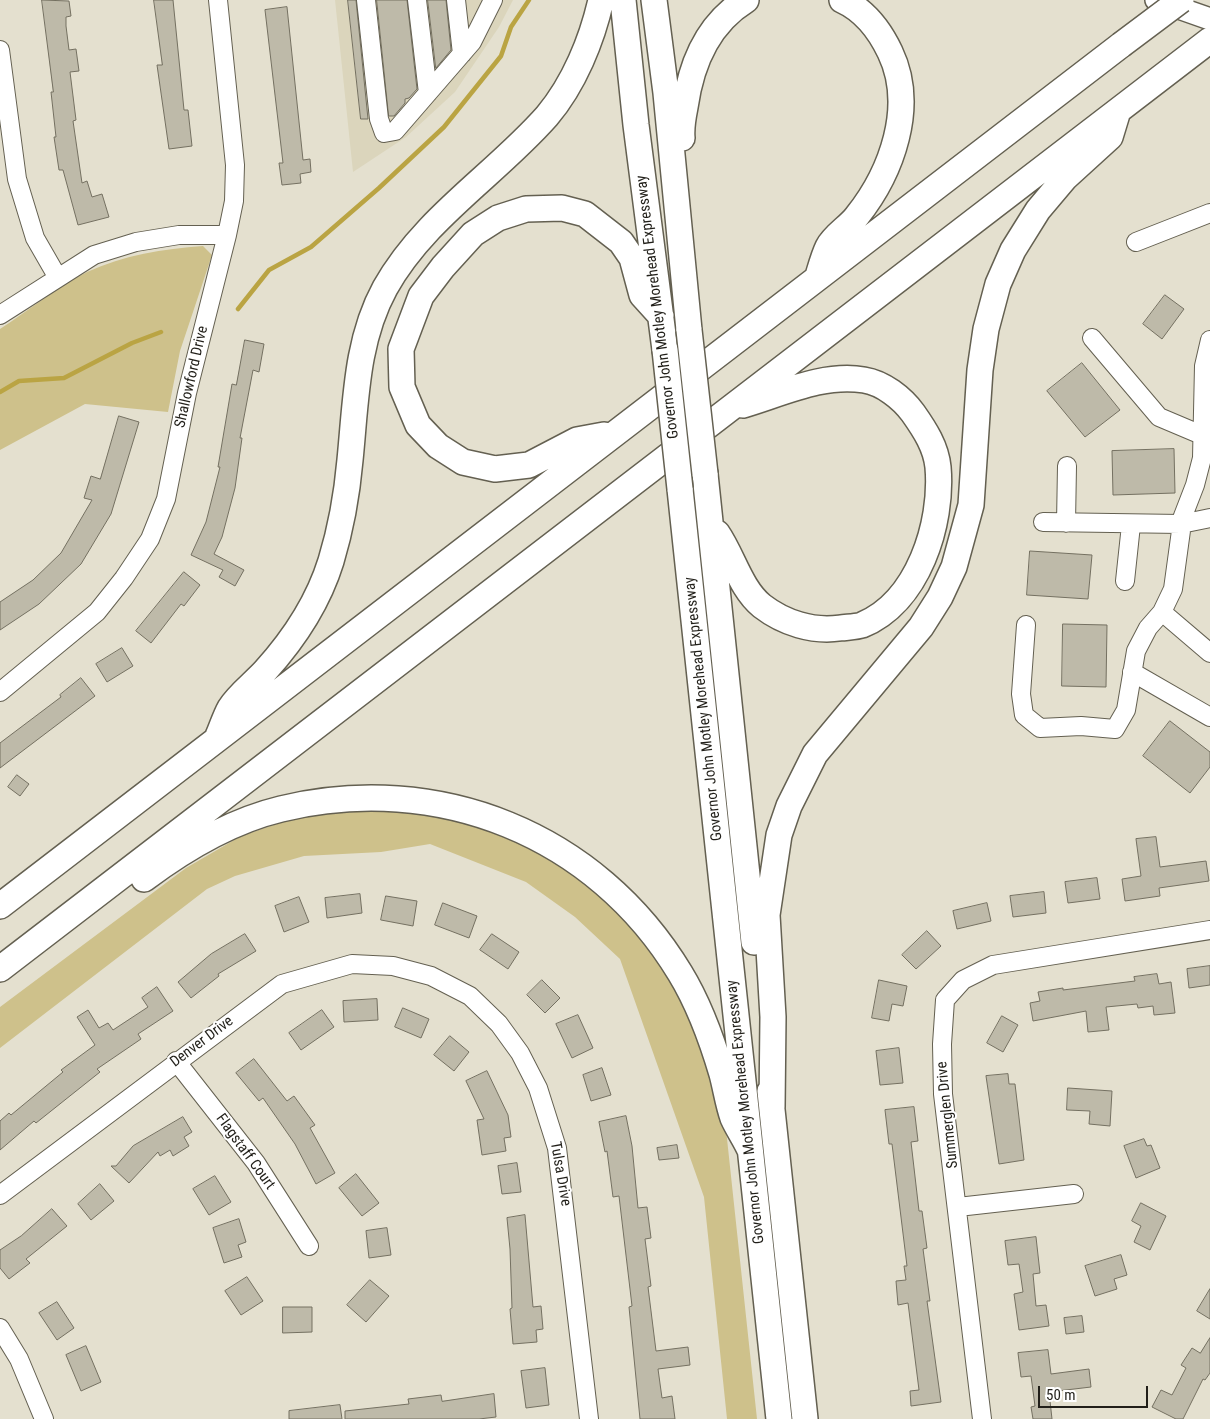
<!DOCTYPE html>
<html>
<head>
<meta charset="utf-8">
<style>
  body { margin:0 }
  #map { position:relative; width:1210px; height:1419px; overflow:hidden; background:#e4e0cf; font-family:"Roboto Condensed",sans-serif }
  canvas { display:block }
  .scale { position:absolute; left:1038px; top:1386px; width:110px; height:22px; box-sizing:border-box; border:2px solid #211f19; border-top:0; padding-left:6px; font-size:15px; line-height:18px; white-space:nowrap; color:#211f19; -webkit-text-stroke:4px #fff; paint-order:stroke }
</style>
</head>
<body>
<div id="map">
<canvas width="1210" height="1419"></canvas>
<div class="scale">50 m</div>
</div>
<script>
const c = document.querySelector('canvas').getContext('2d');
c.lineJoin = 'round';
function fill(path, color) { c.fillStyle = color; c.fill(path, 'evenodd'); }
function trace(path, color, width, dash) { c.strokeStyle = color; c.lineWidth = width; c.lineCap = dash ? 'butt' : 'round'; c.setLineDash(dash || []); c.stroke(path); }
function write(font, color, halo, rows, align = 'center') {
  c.font = font + ' "Roboto Condensed",sans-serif'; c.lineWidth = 4; c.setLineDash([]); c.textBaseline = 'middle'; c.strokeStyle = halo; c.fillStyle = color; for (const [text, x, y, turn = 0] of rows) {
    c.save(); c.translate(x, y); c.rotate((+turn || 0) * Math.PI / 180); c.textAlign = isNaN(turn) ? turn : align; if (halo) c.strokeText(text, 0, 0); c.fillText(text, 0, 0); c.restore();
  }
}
const built = new Path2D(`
  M335,0h178l-14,27 -44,65 -49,45 -53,35z`);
const green = new Path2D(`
  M203,246l9,9 -32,96 -12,61 -83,-8 -85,46v-121c28,-18 57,-42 87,-57 37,-17 76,-23 116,-26z
  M395,809l50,8 44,13 50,21 50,35 46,42 28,36 32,59 30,97 32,299h-30l-23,-222 -84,-238 -45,-42 -49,-35 -96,-38 -49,8 -77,4 -69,20 -28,13 -207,159v-41l186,-139 55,-32 48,-16 59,-10z`);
const stream = new Path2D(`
  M238,309l31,-39 42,-23 68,-59 65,-61 57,-71 10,-29 18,-27
  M0,392l19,-11 45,-3 68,-35 29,-11`);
const building = new Path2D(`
  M42,0l27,1 2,15 -5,1v9l3,24 7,-1 3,22 -9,1 6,48 -3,1 9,62 5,-2 5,16 10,-3 7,23 -31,8 -15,-55h-4l-5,-33h2l-5,-45h2z
  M154,0h19l11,110h4l4,36 -23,3 -12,-84h5z
  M348,0h8l12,119h-7z
  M377,0h30l10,89 -8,9 -4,1v4l-11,13h-5z
  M428,0h18l5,50 -15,18z
  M287,7l16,153 7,-1 1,13 -11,2 1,9 -19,2 -3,-22h4l-18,-153z
  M1165,295l19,14 -22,30 -19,-15z
  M245,340l19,4 -5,28 -6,-2 -13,68h2l-7,50 -13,49 -8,17 30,16 -9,16 -16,-9 4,-7 -32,-15 15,-33 14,-55h-2l14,-83 4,1z
  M1082,363l38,47 -35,27 -38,-46z
  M119,416l20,6 -28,92 -30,50 -42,40 -39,26v-28l33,-22 28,-27 31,-53 -8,-2 7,-22 9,3z
  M1174,449l1,44 -62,2 -1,-44z
  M1030,551l62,4 -4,44 -61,-4z
  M184,572l16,13 -16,21 -3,-2 -30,39 -15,-12z
  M1063,624l44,1 -1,62 -44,-1z
  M122,648l11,18 -26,16 -11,-18z
  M81,678l14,18 -95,72v-25l61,-46 -1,-2z
  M1170,721l40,31v15l-20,26 -47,-37z
  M17,775l12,9 -9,12 -12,-9z
  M1156,837l4,30 46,-6 3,20 -50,7 1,8 -35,5 -3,-22 19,-3 -5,-37z
  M1097,878l3,21 -32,4 -3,-21z
  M1044,892l2,21 -33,4 -3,-21z
  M360,894l2,19 -35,5 -2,-20z
  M386,896l31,5 -4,25 -32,-6z
  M299,897l10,25 -25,10 -9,-26z
  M443,903l34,13 -8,22 -34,-13z
  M987,903l4,18 -34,8 -4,-18z
  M927,931l14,15 -25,23 -14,-14z
  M245,934l11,17 -38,23 1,2 -28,22 -13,-16 33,-28z
  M492,934l27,18 -11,17 -28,-19z
  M1210,966v19l-21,3 -2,-19z
  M1157,974l2,10 12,-2 4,31 -21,2 -1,-9 -15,2 -1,-4 -31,3 3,23 -21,2 -2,-21 -53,10 -3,-18 10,-2 -2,-9 25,-4v2l72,-9 -1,-4z
  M542,980l18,18 -15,15 -18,-18z
  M879,980l28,6 -4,20 -11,-2 -3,17 -17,-3z
  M157,987l16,24 -35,23 3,5 -44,30 3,3 -64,51 -2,-2 -34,29v-29l9,-8 2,2 52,-43 -2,-2 34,-25 -18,-28 11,-7 11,18 9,-5 5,7 35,-23 -6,-9z
  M377,999l1,21 -34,2 -1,-21z
  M403,1008l26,11 -8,19 -26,-11z
  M322,1010l12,17 -33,23 -12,-17z
  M578,1015l15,33 -21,10 -16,-34z
  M1002,1016l16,9 -15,27 -16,-9z
  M450,1036l19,16 -15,19 -20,-16z
  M899,1048l4,35 -23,2 -4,-34z
  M254,1059l33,42 7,-5 21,29 -5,3 25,45 -19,11 -21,-40 -32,-46 -4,3 -23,-28z
  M602,1068l9,27 -20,6 -8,-26z
  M487,1071l21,44 3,22 -7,1 2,13 -24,4 -5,-35 7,-1 -18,-38z
  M1008,1074l1,10h6l9,76 -25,4 -13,-88z
  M1068,1088l44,3 -2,35 -21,-2 1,-13 -23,-1z
  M914,1107l4,34 -7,1 8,69h3l5,37 -4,1 7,52h-3l14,101 -30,4 -1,-15 9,-1 -11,-87 -10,2 -2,-24 10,-1 -2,-14h3l-15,-122h-3l-4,-34z
  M626,1116l6,30 6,62 9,-1 4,31 -6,1 6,47 -3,1 8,64 32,-4 2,18 -32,4 4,29 10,-2 3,23h-35l-11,-112 3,-1 -13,-110 -6,1 -6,-46 -2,1 -6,-30z
  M183,1117l9,15 -8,5 5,9 -16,10 -3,-6 -10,6 -2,-4 -29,31 -18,-17h5l17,-20z
  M1144,1139l3,7 4,-1 9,23 -24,10 -12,-32z
  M677,1145l2,13 -20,2 -2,-12z
  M517,1163l4,29 -19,2 -4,-28z
  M356,1174l23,29 -17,13 -23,-28z
  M215,1176l16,26 -22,13 -16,-26z
  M100,1184l14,17 -23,19 -13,-16z
  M1141,1203l25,13 -16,34 -16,-8 7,-16 -9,-5z
  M52,1209l15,17 -41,33 4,4 -21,16 -9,-11v-18l21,-14z
  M525,1215l8,92 8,-1 2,23 -7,1 1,12 -24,2 -3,-35 2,-1 -2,-59 -3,-31z
  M239,1219l7,23 -8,3 4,12 -18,6 -11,-35z
  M387,1228l4,27 -22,3 -3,-27z
  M1036,1237l4,36 -7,1 3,32 10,-1 3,21 -30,4 -5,-36 9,-2 -4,-28 -11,1 -3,-24z
  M1121,1255l6,20 -13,4 3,10 -22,7 -10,-30z
  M247,1277l16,24 -22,14 -16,-24z
  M370,1280l19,16 -23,26 -19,-17z
  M1210,1289v30l-13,-8z
  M57,1302l17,26 -17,12 -18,-27z
  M283,1307h29v25l-29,1z
  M1082,1316l2,16 -18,2 -2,-16z
  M1210,1338v35l-5,7 -2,-1 -20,40h-7l-24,-12 9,-17 11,5 14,-27 -5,-3 11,-17 8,5z
  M86,1346l15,36 -20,9 -15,-36z
  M1048,1350l3,24 38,-5 2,18 -42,5 3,27h-19l-2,-12 4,-1 -4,-30 -10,1 -3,-24z
  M545,1368l4,37 -23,3 -5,-37z
  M494,1394l2,23 -17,2h-134v-8l64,-7 -1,-5 33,-4 1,6z
  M340,1405l2,14h-53v-8z`);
const minor = new Path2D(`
  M366,0l13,119 5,14 11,-2 77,-89 21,-42
  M417,0l11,93
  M456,0l6,54
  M0,50l17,129 18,59 23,40
  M1136,242l74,-29
  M0,315l94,-60 42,-13 43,-7h48
  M1092,338l67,79 45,19
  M1043,522l138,2 29,-6
  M1066,523l1,-57
  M1125,581l6,-56
  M1162,612l48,41
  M1026,625l-5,69 3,21 16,13 41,-2 34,3 11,-19 10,-59 12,-23 14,-16 11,-23 10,-73 12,-31 7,-27 2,-92 6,-26
  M1132,672l78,45
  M0,692l97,-80 27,-34 26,-39 16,-40 21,-106 40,-158 7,-34 1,-36 -17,-165
  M176,1061l80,102 53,83
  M0,1195l282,-211 70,-20 41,2 38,10 39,20 29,28 21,29 18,35 19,60 32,271
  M958,1207l116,-13
  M0,1328l19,31 25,60
  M982,1419l-39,-325 -1,-50 3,-44 18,-20 30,-15 217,-35`);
const major = new Path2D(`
  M1156,0l54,19`);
const highway = new Path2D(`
  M623,0l13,125 29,225
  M654,0l12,93 23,237
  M682,138c-1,-10 1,-21 3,-31 6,-43 22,-83 61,-107
  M818,276c3,-10 6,-21 10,-29 6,-12 21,-20 29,-31 35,-44 59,-110 33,-164 -10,-21 -26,-42 -48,-52
  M604,435l-27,5 -48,25 -34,4 -32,-7 -25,-16 -20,-21 -16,-38 -1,-38 20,-53 22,-29 30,-33 25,-16 28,-9 36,-1 23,6 36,28 11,16 10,37 19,21
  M705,474l49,468
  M680,489l99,930
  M717,533c16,23 23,55 45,73 22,17 51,26 78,22 7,-1 16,-1 22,-3 56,-23 81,-101 76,-158 -2,-20 -13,-37 -25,-54 -11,-15 -30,-30 -49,-33 -41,-7 -83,14 -121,25
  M218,736c4,-9 7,-19 12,-28 8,-13 24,-25 35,-37 29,-32 53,-68 66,-110 10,-33 16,-67 19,-101 6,-59 6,-119 35,-172 39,-70 110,-113 162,-172 27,-32 45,-76 54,-116
  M144,879c40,-30 87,-58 137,-70 157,-38 315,25 399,164 19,31 32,67 42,101 4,15 6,30 11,44 5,11 12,21 17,32
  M0,906l1121,-861
  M0,969l1210,-929
  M770,1091l35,328
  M772,1107l1,-90 -6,-102 12,-80 10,-29 26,-52 106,-127 19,-30 14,-30 17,-62 9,-135 6,-41 12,-45 15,-34 25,-40 27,-32 45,-41 7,-23`);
const highwayBridge = new Path2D(`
  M1121,45l60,-45
  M689,330l16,144
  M665,350l15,139`);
const streetNames = [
  ["Governor John Motley Morehead Expressway",658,307,-97],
  ["Shallowford Drive",192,377,-77],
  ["Governor John Motley Morehead Expressway",704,709,-96],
  ["Denver Drive",202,1042,-37],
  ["Governor John Motley Morehead Expressway",746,1112,-96],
  ["Summerglen Drive",948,1115,-96],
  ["Flagstaff Court",245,1152,54],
  ["Tulsa Drive",560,1174,80]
];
fill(built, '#dbd5bc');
fill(green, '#cec18b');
trace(stream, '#baa443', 4.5);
fill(building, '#bebaa9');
trace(building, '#747061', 1);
trace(minor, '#646051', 20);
trace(major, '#646051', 24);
trace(highway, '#646051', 28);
trace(minor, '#fff', 18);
trace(major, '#fff', 21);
trace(highway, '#fff', 25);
trace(highwayBridge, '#646051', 28, []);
trace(highwayBridge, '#fff', 25);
write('15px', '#211f19', '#fff', streetNames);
</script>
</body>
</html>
